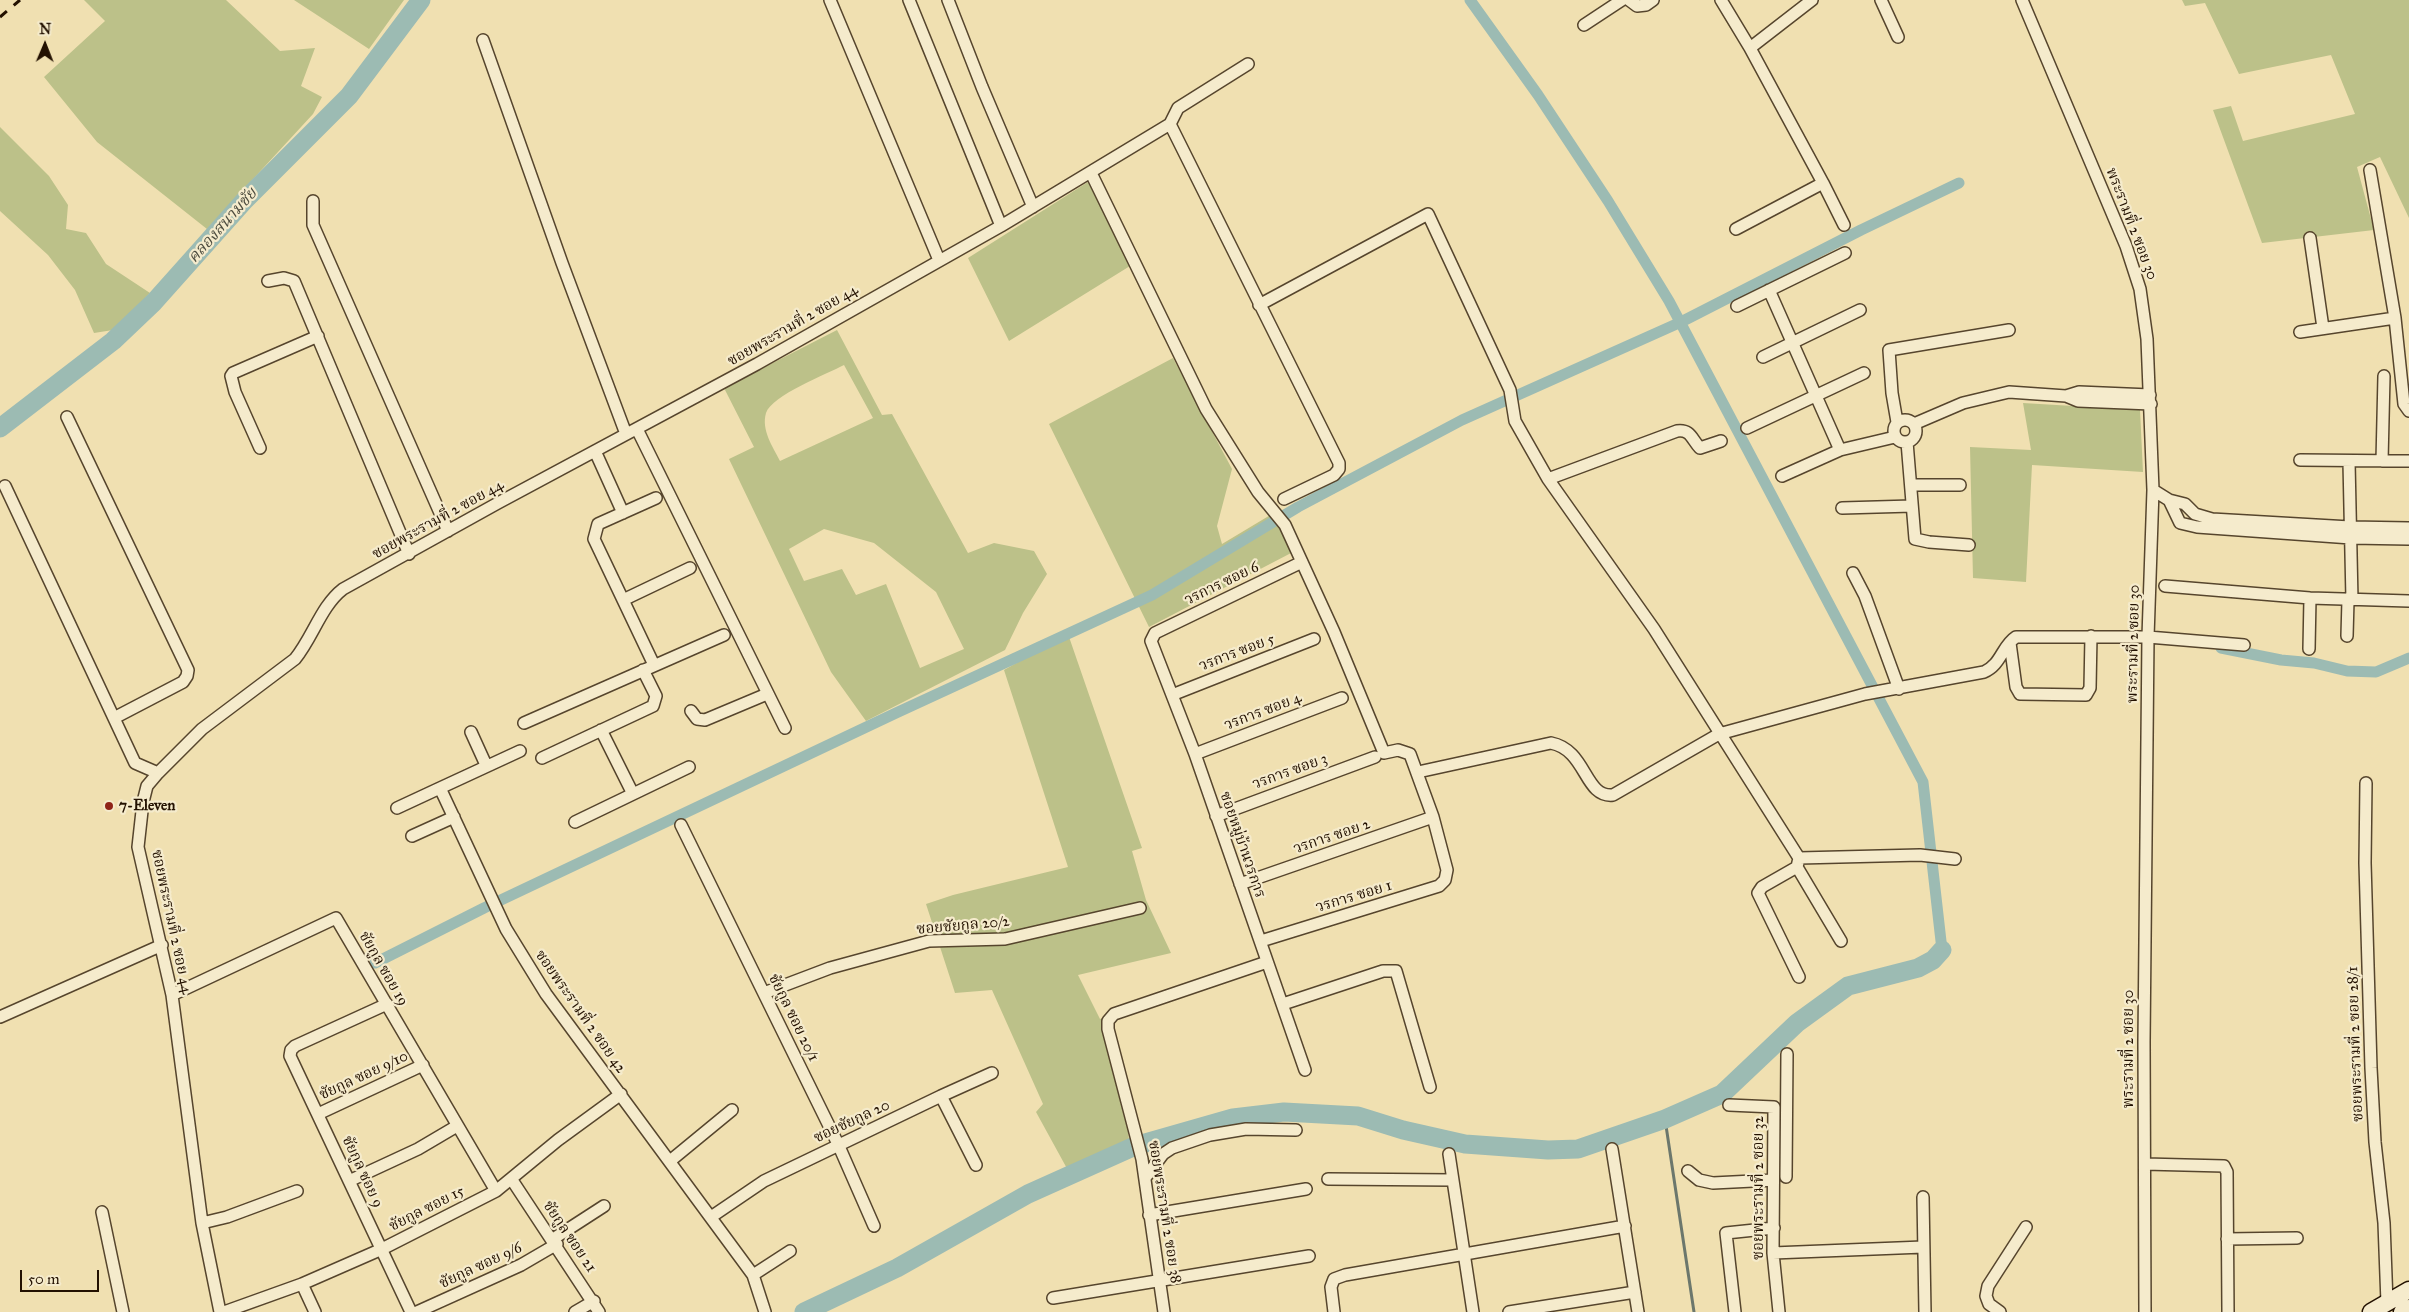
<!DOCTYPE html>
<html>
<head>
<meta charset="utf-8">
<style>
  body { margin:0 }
  #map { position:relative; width:2409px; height:1312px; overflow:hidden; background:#f0e0b1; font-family:"IM FELL Great Primer",serif }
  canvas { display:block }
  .north { position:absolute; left:20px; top:20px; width:50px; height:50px; -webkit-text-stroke:4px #f5ebcc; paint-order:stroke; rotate:1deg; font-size:14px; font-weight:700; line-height:20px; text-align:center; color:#231101 }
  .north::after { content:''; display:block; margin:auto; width:18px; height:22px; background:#231101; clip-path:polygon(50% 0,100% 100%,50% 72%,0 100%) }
  .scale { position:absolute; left:20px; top:1270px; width:79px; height:22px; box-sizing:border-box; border:2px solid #231101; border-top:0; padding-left:6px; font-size:15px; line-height:18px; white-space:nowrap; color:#231101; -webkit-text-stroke:4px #f5ebcc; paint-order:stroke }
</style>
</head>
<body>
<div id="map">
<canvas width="2409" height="1312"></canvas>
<div class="north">N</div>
<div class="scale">50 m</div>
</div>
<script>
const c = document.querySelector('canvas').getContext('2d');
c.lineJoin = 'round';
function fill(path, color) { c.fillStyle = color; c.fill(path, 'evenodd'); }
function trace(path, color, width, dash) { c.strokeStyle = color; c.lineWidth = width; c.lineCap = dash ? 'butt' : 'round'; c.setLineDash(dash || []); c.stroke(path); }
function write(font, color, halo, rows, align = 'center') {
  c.font = font + ' "IM FELL Great Primer","Noto Serif Thai",serif'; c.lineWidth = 4.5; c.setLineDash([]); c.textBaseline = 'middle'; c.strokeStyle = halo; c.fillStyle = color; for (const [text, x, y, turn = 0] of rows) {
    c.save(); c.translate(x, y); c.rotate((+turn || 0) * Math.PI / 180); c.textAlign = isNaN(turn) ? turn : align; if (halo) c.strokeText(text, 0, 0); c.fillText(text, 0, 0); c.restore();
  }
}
const green = new Path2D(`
  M84,0h142l54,51 35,-3 -14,38 21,11 -9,17 -106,115 -110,-87 -53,-65 61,-56z
  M294,0h110l-35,49z
  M2182,0h227v218l-29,-61 -23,10 17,63 -112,13 -49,-133 18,-4 12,35 112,-27 -24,-59 -92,19 -34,-71 -20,3z
  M0,127l49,49 19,29 -2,24 20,4 20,31 44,29 -37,37 -19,3 -19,-43 -27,-35 -48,-44z
  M1088,182l42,84 -121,75 -41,-83z
  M837,330l45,85 10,-1 76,139 26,-10 40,8 13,23 -24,39 -18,37 -139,71 -35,-49 -102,-213 25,-12 -30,-59zM844,365l29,53 -93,43c-7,-14 -19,-31 -14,-48 6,-18 61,-39 78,-48zM824,529l50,14 62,49 28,57 -44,19 -34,-84 -30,11 -14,-26 -38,12 -15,-32z
  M1173,358l59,111 -15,57 5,18 50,-30 21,38 -144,75 -100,-203z
  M2023,403l117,7 3,62 -111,-7 -6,117 -53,-4 -3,-131 61,3z
  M1068,634l74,214 -10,3 14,49 25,53 -93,22 22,44 8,-2 -2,30 22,84 1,9 -59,34 -34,-62 7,-8 -51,-114 -37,3 -29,-89 27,-9 115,-28 -64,-197z`);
const stream = new Path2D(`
  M1665,1119l29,193`);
const canal = new Path2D(`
  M1470,0l68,95 70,106 61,100 254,481 19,168
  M2221,648l60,12 33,3 33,8 29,1 33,-14
  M375,963l109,-55 412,-195 256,-118 146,-88 164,-87 219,-98 180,-92 98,-47`);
const river = new Path2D(`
  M0,428l113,-87 41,-39 91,-102 104,-104 72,-96
  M804,1312l93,-44 131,-74 107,-48 98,-28 51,-6 74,4 45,14 62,14 83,6 30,-1 87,-30 57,-25 75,-71 51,-37 70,-18 15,-8 9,-10`);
const street = new Path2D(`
  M830,0l109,260
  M909,0l92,226
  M948,0l34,87 51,120
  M1629,0l8,6 9,-1 7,-5
  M1721,0l29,48 62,-48
  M1881,0l17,37
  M2022,0l104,246 14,43 7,50 6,151 -5,147 -4,405 1,270
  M1584,25l38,-25
  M483,40l79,223 64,171
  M1170,124l169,339v6l-5,6 -50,24
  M2370,170l25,148 9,86 5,7
  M1091,173l115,236 52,83 27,33 49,107 50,121 14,-3 12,4 23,63 14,53 -2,10 -6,6 -178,55
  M1823,183l21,42
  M313,201v24l135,306
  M1736,229l87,-46 -73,-135
  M2310,238l13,90
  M268,281l16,-3 10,3 115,273
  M1769,290l71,160
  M1259,305l169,-91 82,176 5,31 33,58 106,150 145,229 -2,9 44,74
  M1737,306l108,-53
  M2300,332l95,-14
  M1763,357l97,-47
  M2066,396l13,-4 71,3
  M67,417l121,253 -1,6 -4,6 -69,36
  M1894 431a11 11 0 1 1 22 0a11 11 0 1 1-22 0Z
  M1897,422l-5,-29 -3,-43 120,-20
  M1914,424l49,-21 46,-11 57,4 12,5 73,3
  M1747,428l117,-55
  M637,429l148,299
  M1907,442l8,97 14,3 40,3
  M260,448l-25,-56 -4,-16 2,-3 85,-37
  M595,451l28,62
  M2300,460l109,1
  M2382,461l2,-85
  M2349,462l3,138
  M1782,476l58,-26 55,-13
  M1548,479l129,-48c14,-2 15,9 23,17l21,-7
  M1911,485h49
  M5,486l130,277 23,10
  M2153,490l16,10 16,4 10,10 17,5 138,8 59,1
  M2169,500l11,23 17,4 154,11 58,1
  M1842,508l70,-2
  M1302,562l-147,71 -4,8 44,113 110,316
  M1853,573l12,23 34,93
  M2165,586l145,12 99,3
  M623,600l67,-32
  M2347,636l1,-36
  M2010,643l6,44 4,7 66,1 4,-7 1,-52
  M2309,649l1,-51
  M654,665l-60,-126 4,-15 58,-26
  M1172,695l142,-56
  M691,711l6,8 8,1 62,-26
  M524,723l200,-88
  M601,730l32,64
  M471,732l15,33
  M520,751l-80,37 66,141 40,65 207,281 12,37
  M1195,754l147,-56
  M542,758l111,-52 3,-10 -13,-26
  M1418,772l133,-29c36,7 33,55 62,52l106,-61 146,-40 119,-22c17,-7 18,-26 32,-35h132l96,8
  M2366,783l-1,80 6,205 4,74 9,81 3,80
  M397,808l43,-20
  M1216,816l159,-59
  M575,822l114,-55
  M681,825l157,319 36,82
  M412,836l42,-19
  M1799,858l121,-3 35,4
  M1797,867l-35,20 -4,6 41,84
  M1240,884l193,-67
  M764,993l66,-25 99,-27 76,-2 135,-31
  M172,995l164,-77 160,273
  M387,1004l-92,42 -4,4 -1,6 121,256
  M1283,1004l100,-33h13l34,116
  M0,1017l162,-72
  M941,1096l51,-23
  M1729,1105l45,2 -1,146 6,59
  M318,1114l105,-49
  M1612,1149l26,163
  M1449,1154l24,158
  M670,1161l62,-51
  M2145,1164l79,2 3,6 1,140
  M1688,1171l11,9 14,3 60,-3
  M1786,1177l1,-123
  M1145,1178l18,-24 9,-6 38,-13 36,-6 50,1
  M1328,1179l124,1
  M512,1180l87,132
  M349,1181l69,-32 39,-23
  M1923,1197l2,115
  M102,1212l21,100
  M1149,1215l157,-26
  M711,1217l53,-36 177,-85 35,69
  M202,1223l25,-6 70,-26
  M553,1239l51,-33
  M2227,1239l70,-1
  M1773,1253l150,-6
  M753,1275l37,-24
  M302,1284l13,28
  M1053,1298l256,-42
  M220,1312l-18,-89 -30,-228 -34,-148 5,-45 4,-16 11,-13 44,-44 93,-70c18,-22 26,-53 48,-70l155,-86 259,-139 244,-138 169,-102 8,-16 70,-44
  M224,1312l78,-28 80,-35 114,-58 62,-51 63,-46
  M417,1312l104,-47 36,-21
  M575,1312l19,-11
  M1164,1312l-22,-153 -34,-130v-8l6,-7 153,-52
  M1334,1312l-3,-25 3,-8 11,-4 280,-49
  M1509,1312l126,-20
  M1735,1312l-9,-79 48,-5
  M2000,1312l-11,-8 -3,-8 2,-10 38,-59`);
const secondary = new Path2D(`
  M2371,1312l38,-22
  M2402,1312l7,-4`);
const rail = new Path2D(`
  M0,17l20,-17`);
const markers = [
  [109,806,5,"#8f2418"]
];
const streetNames = [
  ["พระรามที่ 2 ซอย 30",2131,224,69],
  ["ซอยพระรามที่ 2 ซอย 44",793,326,-30],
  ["ซอยพระรามที่ 2 ซอย 44",438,520,-29],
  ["วรการ ซอย 6",1222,584,-26],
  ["พระรามที่ 2 ซอย 30",2134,644,-89],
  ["วรการ ซอย 5",1237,653,-21],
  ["วรการ ซอย 4",1263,712,-21],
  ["วรการ ซอย 3",1290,772,-20],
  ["วรการ ซอย 2",1332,837,-19],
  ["ซอยหมู่บ้านวรการ",1242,845,71],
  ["วรการ ซอย 1",1354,897,-17],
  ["ซอยพระรามที่ 2 ซอย 44",171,922,78],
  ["ซอยชัยกูล 20/2",963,926,-5],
  ["ชัยกูล ซอย 19",383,969,60],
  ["ซอยพระรามที่ 2 ซอย 42",580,1012,55],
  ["ชัยกูล ซอย 20/1",793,1018,64],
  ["ซอยพระรามที่ 2 ซอย 28/1",2356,1044,-92],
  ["พระรามที่ 2 ซอย 30",2129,1049,-90],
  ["ชัยกูล ซอย 9/10",364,1076,-25],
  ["ซอยชัยกูล 20",852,1122,-25],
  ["ชัยกูล ซอย 9",362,1172,65],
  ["ซอยพระรามที่ 2 ซอย 32",1759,1188,-90],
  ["ชัยกูล ซอย 15",427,1209,-27],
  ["ซอยพระรามที่ 2 ซอย 38",1164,1212,81],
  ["ชัยกูล ซอย 21",569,1237,56],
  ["ชัยกูล ซอย 9/6",481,1266,-25]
];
const poiNames = [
  ["7-Eleven",119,806]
];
const waterNames = [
  ["คลองสนามชัย",223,226,-48]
];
fill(green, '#bcc189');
trace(stream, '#6c776c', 3);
trace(canal, '#9cbbb3', 11);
trace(river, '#9cbbb3', 19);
trace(street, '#56452d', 14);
trace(secondary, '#231101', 19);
trace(street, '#f5ebcc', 11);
trace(secondary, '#f5ebcc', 16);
trace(rail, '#231101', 3, [9, 9]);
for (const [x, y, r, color] of markers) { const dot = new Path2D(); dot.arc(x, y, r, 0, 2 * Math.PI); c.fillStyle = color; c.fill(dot); trace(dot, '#f5ebcc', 2); }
write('15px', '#231101', '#f5ebcc', streetNames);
write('bold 15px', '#231101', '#f5ebcc', poiNames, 'left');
write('italic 16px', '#4d4c3f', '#f5ebcc', waterNames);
</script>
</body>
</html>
